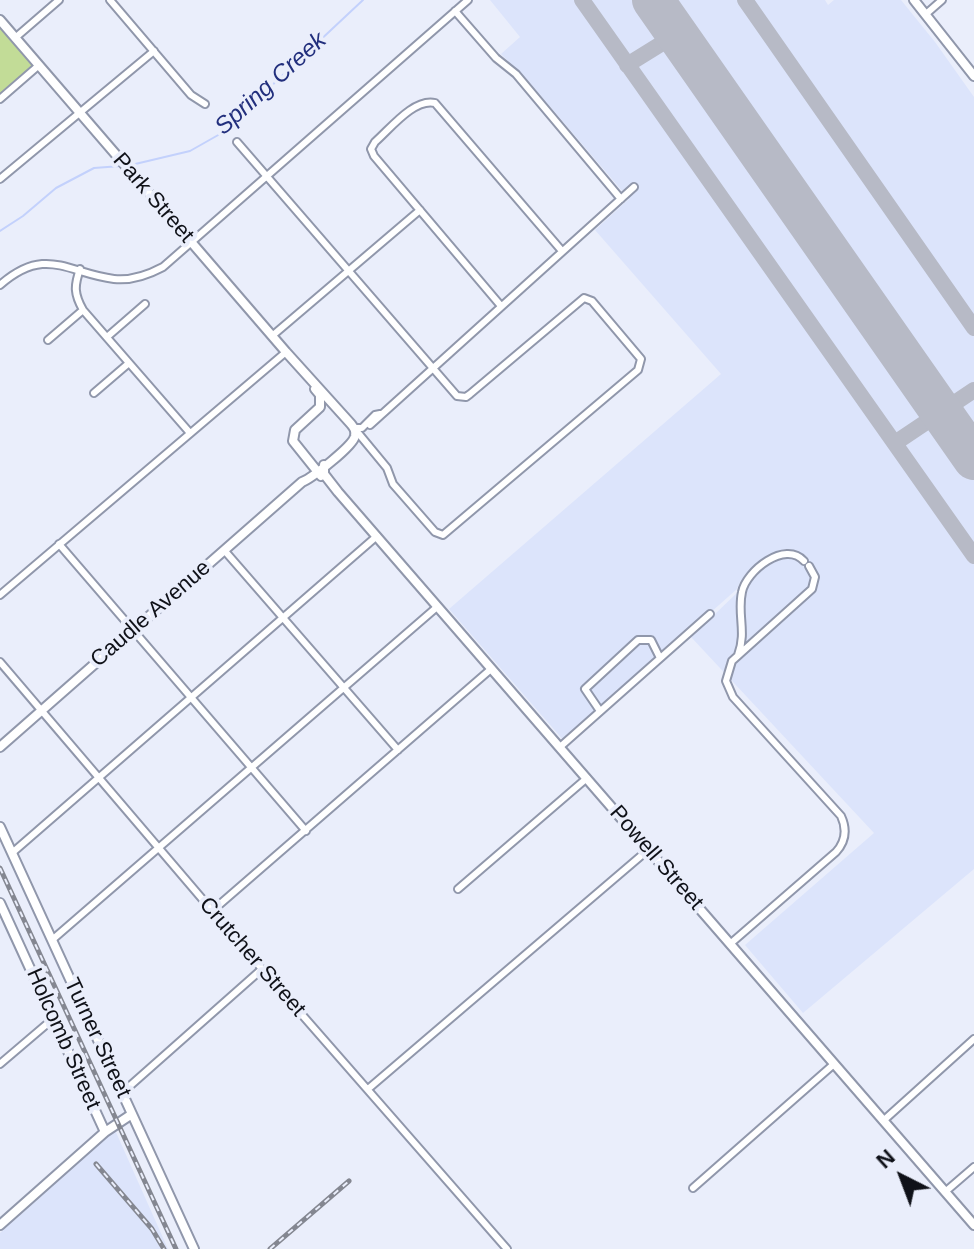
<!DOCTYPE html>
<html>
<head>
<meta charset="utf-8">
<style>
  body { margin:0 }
  #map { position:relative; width:974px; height:1249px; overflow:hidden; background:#eaeefb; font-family:Helvetica,sans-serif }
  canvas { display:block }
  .north { position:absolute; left:862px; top:1137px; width:80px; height:80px; -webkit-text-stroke:6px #eaeefb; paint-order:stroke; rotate:318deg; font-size:22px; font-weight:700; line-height:32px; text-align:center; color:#0f1118 }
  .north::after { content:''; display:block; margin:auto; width:28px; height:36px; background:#0f1118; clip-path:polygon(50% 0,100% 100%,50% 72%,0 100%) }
</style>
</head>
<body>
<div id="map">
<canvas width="974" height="1249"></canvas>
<div class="north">N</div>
</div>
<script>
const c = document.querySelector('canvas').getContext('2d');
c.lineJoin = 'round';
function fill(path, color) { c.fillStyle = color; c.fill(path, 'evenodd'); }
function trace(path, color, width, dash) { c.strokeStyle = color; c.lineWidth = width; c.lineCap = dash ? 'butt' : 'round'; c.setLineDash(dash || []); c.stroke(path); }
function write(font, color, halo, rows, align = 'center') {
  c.font = font + ' Helvetica,sans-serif'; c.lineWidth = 8; c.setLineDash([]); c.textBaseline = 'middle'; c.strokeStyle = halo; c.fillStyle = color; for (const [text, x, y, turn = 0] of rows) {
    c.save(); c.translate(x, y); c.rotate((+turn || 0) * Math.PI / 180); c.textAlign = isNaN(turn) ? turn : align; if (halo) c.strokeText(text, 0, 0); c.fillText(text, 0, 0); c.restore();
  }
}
const built = new Path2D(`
  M490,0h335l3,5 6,-5h67l34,42 39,55v772l-171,144 -58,-68 129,-112 -183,-196 49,-47 1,-10 -4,9 -172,153 -116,-133 272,-235 -126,-144 34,-31 -100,-117 -28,-28 19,-17z
  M115,1130l53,119h-168v-16z`);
const green = new Path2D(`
  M0,20l38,46 -38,33z`);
const stream = new Path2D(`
  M131,165l59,-14 30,-17 143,-134
  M0,231l23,-15 33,-28 38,-20 27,-2`);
const taxiway = new Path2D(`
  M582,0l392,556
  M745,0l229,328
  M627,65l50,-31
  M895,443l79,-53`);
const runway = new Path2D(`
  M653,0l321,459`);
const street = new Path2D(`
  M110,0l81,95 14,9
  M455,11l41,47 20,16 105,125
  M926,14l16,-14
  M15,38l44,-38
  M0,99l38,-33
  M237,142l220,254 9,1 4,-3 114,-96 8,3 49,58 -3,11 -195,165 -8,-3 -42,-48 -6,-16 -33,-40h8l13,-13 5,-1
  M0,179l154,-128
  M80,269c-6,17 -6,25 3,41l107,123
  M0,285c46,-40 67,-12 114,-6 18,2 34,-4 49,-12l305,-267
  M501,306l-127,-150 -3,-7 4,-7c15,-13 39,-44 60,-39l127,148
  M272,336l148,-126
  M107,337l38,-33
  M48,340l35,-30
  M94,393l35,-30
  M370,425l264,-238
  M59,544l247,287
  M224,550l174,200
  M0,595l286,-243
  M738,655c9,-23 -1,-41 4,-63 4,-21 43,-52 62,-31
  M0,662l262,307 245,280
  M600,711l-15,-22 53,-49h13l9,18
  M560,747l150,-133
  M12,853l365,-317
  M458,889l129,-111
  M212,911l279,-242
  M52,940l385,-333
  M730,944l106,-92c10,-11 11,-23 5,-36l-108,-119 -7,-16 6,-20 80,-72 3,-12 -6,-11
  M0,1064l54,-46
  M368,1089l281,-240
  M123,1092l139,-123
  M883,1121l91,-82
  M693,1188l141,-124
  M945,1192l29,-25`);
const secondary = new Path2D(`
  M914,0l60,76
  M0,20l286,332 65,72c3,4 5,6 4,12 -2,10 -43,42 -53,46l-302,265
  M315,389l5,6v12l-25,23 -2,11 28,35
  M324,465v9l14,18 636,733
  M0,827l194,422
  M0,903l105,229
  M0,1225l105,-93 27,-18`);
const rail = new Path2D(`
  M0,868l176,381
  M96,1164l56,65 12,20
  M270,1249l79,-68`);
const streetNames = [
  ["Park Street",153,198,49],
  ["Caudle Avenue",151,614,-41],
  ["Powell Street",656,858,49],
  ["Crutcher Street",252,957,49],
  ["Turner Street",97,1038,65],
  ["Holcomb Street",63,1039,66]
];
const waterNames = [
  ["Spring Creek",271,84,-42]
];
fill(built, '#dce4fb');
fill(green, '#c2dc97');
trace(stream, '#c3d1fc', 2);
trace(taxiway, '#b7bac6', 16);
trace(runway, '#b7bac6', 42);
trace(street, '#9097ab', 10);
trace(secondary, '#9097ab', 12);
trace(street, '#fff', 6);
trace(secondary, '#fff', 8);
trace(rail, '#848791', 5);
trace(rail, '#eaeefb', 2, [6]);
write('22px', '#0f1118', '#eaeefb', streetNames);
write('italic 24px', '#222f7d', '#eaeefb', waterNames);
</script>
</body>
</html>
